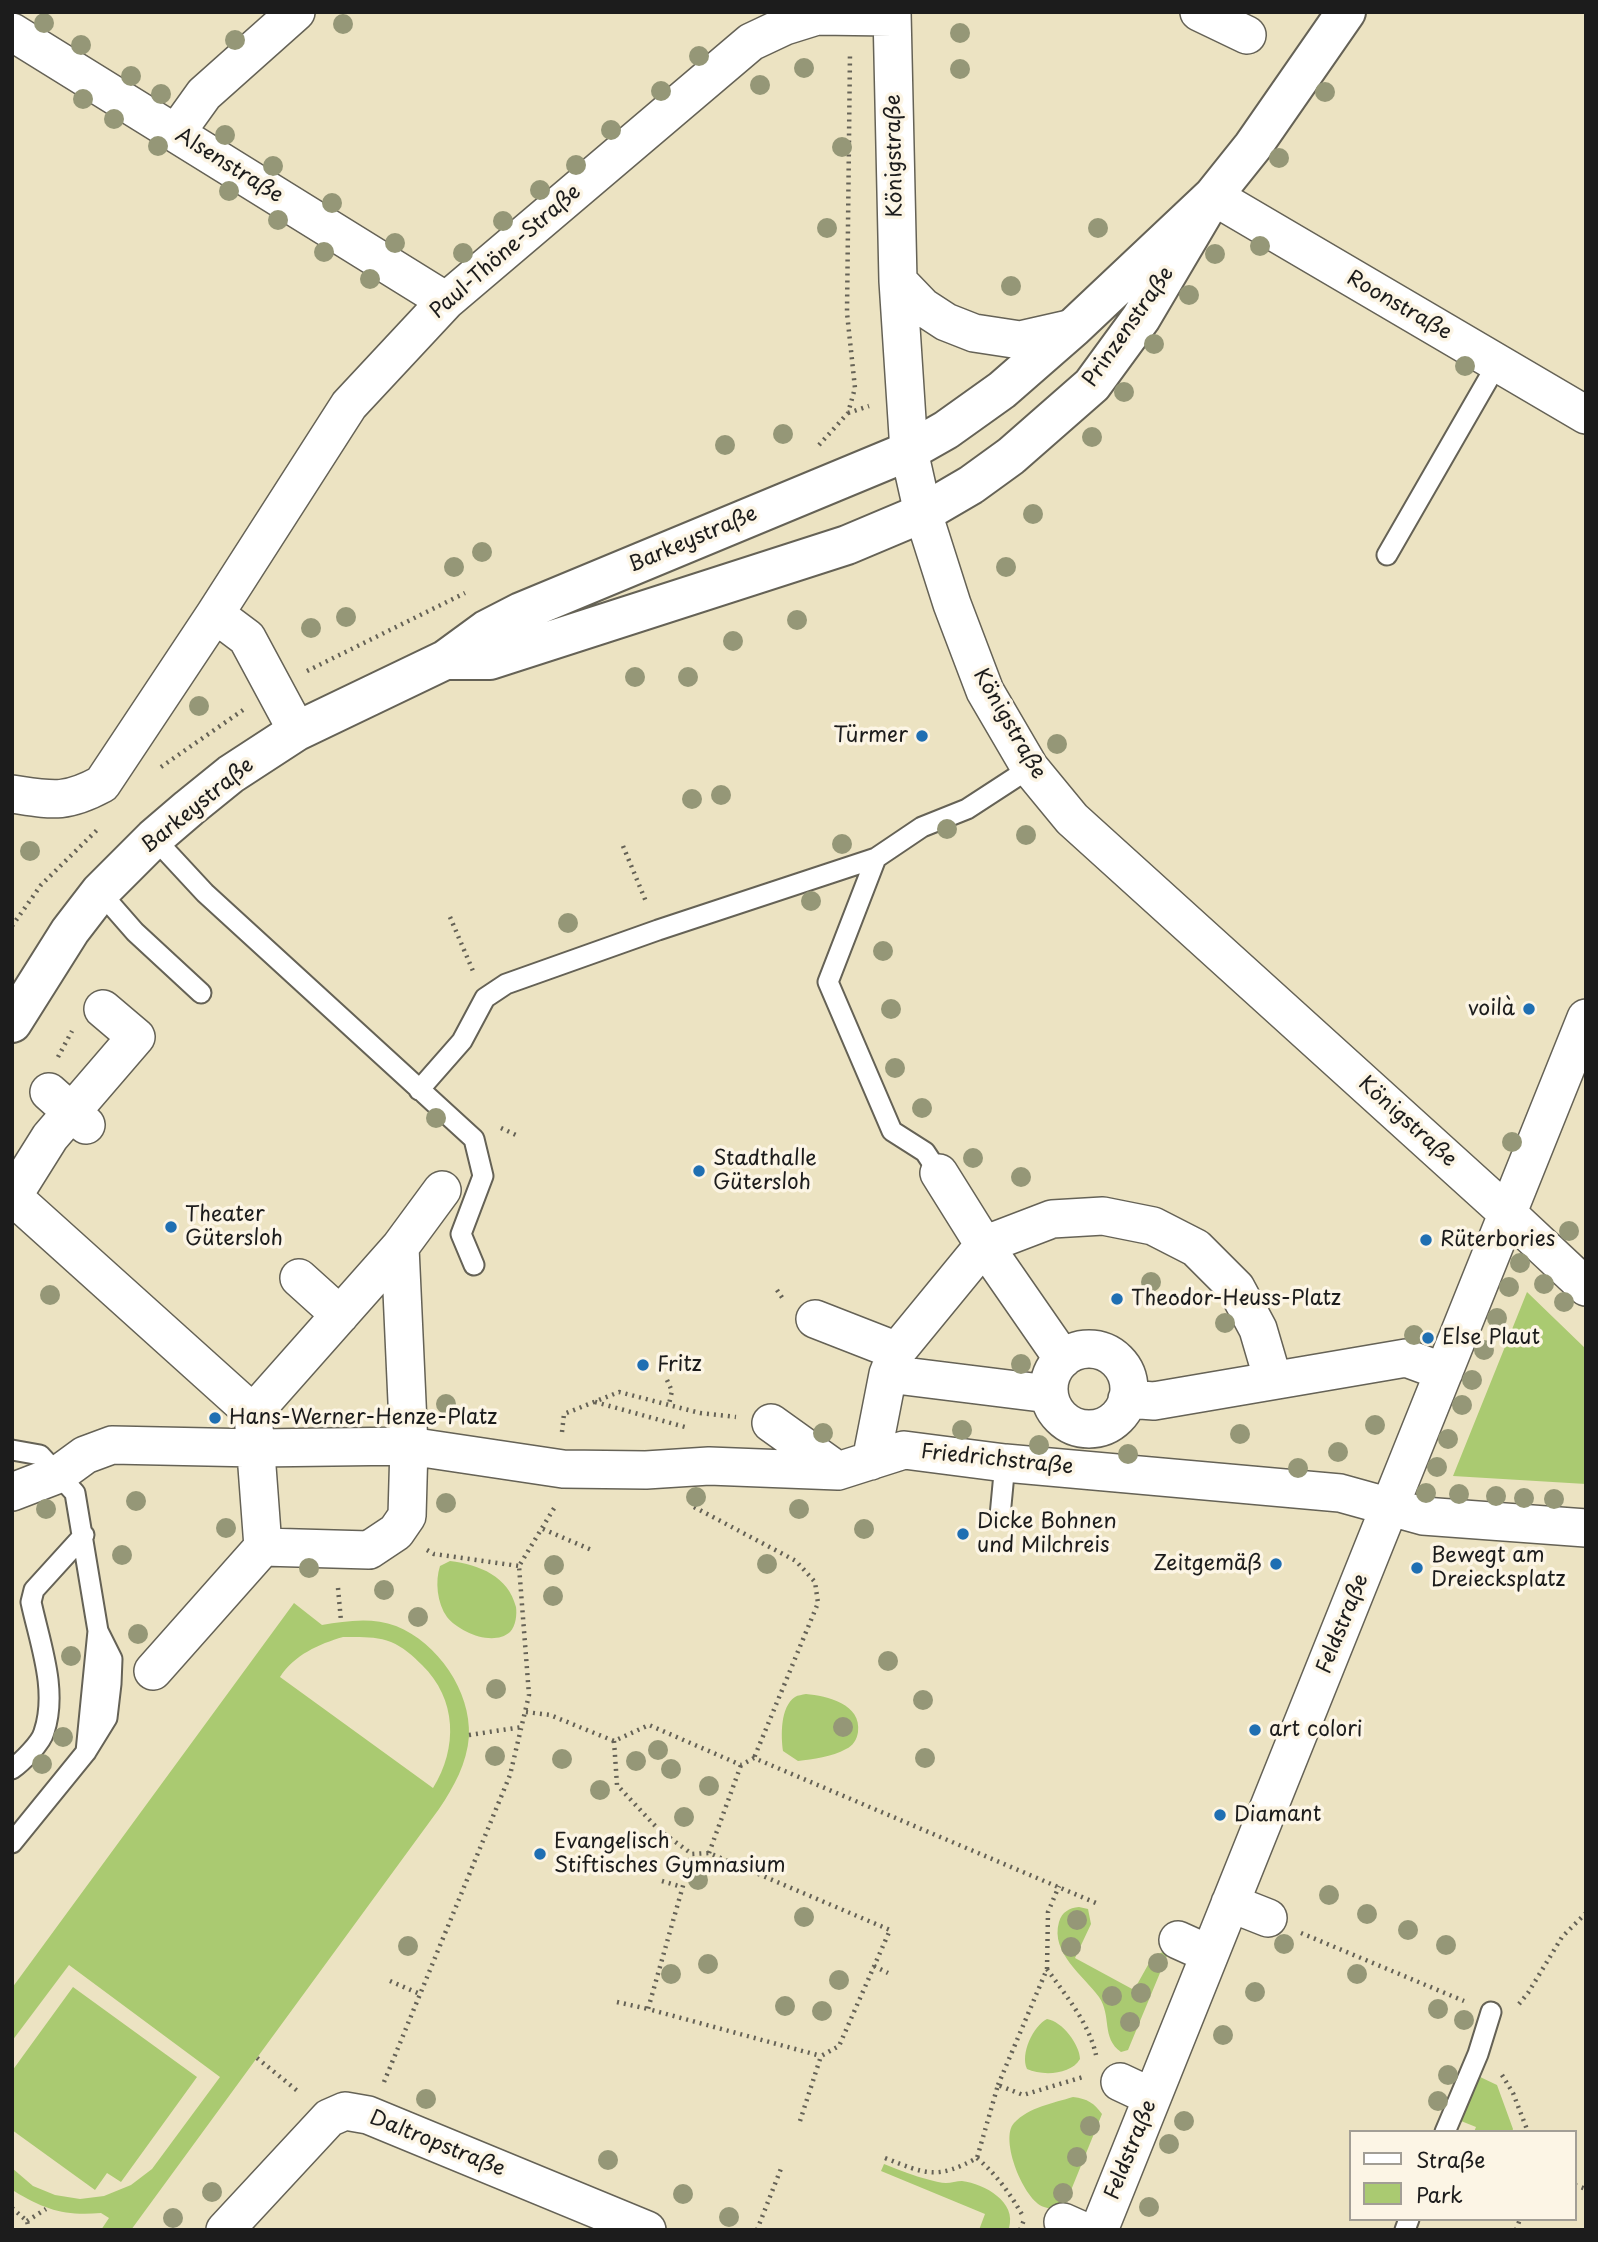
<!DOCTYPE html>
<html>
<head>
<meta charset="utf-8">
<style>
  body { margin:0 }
  #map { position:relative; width:1598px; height:2242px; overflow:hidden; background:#ece3c2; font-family:"Playpen Sans",sans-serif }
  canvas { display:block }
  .frame { position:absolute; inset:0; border:14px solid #1c1c1c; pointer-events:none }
  .legend { position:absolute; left:1349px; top:2130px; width:228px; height:91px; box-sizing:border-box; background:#fcf5e5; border:2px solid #a29e95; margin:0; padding:9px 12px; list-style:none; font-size:21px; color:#1c1c1c }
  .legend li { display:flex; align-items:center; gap:14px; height:35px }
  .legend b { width:35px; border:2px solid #a29e95 }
</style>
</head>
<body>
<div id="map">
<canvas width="1598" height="2242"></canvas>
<div class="frame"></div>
<ul class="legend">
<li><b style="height:9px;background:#fff"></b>Straße</li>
<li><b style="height:19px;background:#aaca71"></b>Park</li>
</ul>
</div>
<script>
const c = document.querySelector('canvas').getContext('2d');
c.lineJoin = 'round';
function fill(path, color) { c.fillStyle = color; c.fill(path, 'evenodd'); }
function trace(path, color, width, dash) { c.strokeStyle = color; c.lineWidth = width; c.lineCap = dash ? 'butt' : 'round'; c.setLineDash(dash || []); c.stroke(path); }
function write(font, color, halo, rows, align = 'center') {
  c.font = font + ' "Playpen Sans",sans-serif'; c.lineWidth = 7; c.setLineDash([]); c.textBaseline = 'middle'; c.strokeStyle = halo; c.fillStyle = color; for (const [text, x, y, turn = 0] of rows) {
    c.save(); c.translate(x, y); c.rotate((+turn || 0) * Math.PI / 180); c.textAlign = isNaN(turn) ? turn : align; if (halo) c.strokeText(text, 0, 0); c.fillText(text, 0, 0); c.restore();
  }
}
const green = new Path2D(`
  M1527,1292l59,57v135l-133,-8z
  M450,1561c30,4 58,15 66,46 1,7 0,19 -6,25 -17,15 -51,0 -63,-15 -10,-14 -12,-36 -7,-51z
  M294,1603l28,22c24,-4 50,-8 74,1 42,17 75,65 73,110 -2,27 -15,51 -30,73l-308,421h-30l8,-12 -8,-5c-36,3 -56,-3 -87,-22l-2,-23 21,18 22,9 25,4 24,-3 27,-11 21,-16 68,-92 -151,-112 -57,76v-53zM343,1637c16,0 33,-1 48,5 12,5 22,14 31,23 35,34 36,83 11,123l-153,-111c14,-22 39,-33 63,-40z
  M806,1694c21,2 56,10 52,38 -1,7 -5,14 -12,17 -14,8 -33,10 -48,12l-15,-10c-2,-15 -3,-44 12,-54 3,-2 7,-2 11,-3z
  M1079,1907l9,2 3,15 -16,34 59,32 19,-34 10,-4 4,4 -39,94 -7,2c-20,-14 -9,-36 -22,-55 -15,-21 -49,-44 -40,-75 3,-10 10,-14 20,-15z
  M73,1987l124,90 -76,105 -14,-9 -12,17 -83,-60v-59z
  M1047,2019c15,2 33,26 33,40 -9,16 -38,17 -53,10 -7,-15 6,-43 20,-50z
  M1478,2076l19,9 16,44 -1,3h-38l2,-5 -15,-6z
  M1073,2097c15,2 21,6 29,17l-37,91c-7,2 -13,5 -21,2 -20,-6 -45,-68 -30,-84 15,-16 40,-20 59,-26z
  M884,2164c15,6 30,12 46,16 5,1 11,3 16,3 5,0 11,-2 16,-2 23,3 55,21 47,47l-30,2 6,-16 -104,-43z`);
const path = new Path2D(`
  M848,413l21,-7
  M819,445l29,-32 7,-25 -8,-75 3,-260
  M307,671l158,-78
  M161,767l82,-57
  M623,846l24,58
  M450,917l23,54
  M12,926l29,-41 56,-55
  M58,1057l14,-26
  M501,1128l15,7
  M777,1290l6,9
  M667,1380l5,11 -3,13
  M595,1402l90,25
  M562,1432l2,-18 55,-22 81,21 36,4
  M694,1507l102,54 19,21 3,21 -64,155
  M543,1529l51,22
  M427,1550l7,4 85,12
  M338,1588l3,33
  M526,1712l24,3 64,26 35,-16 92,40 13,-7 342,145
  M469,1735l53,-8
  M614,1741l3,44 42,45 33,24
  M709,1853l32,-88
  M662,1881l20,6
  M1301,1933l163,68
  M874,1966l14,7
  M1047,1969c19,27 42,54 49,86
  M390,1981l30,13
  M617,2002l31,7
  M1519,2004l9,-11 34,-56 24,-24
  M257,2058l43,35
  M1502,2075l11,18 15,39
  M384,2082l126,-307 19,-80 -10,-129 37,-61
  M998,2085l49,-116 1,-57 11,-26
  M800,2121l21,-65 18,-10 51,-116 -181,-77 -17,1 -44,155 173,47
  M885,2158c41,16 51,22 92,0l21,-73 25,10 60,-18
  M977,2158c21,18 34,37 47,60
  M1575,2185l11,4
  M12,2208l15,13 2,9
  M27,2221l19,-12
  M757,2230l25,-64
  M1020,2230l4,-10
  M1516,2230l4,-11`);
const lane = new Path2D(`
  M1387,555l110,-191
  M154,838l51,55 269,246 9,37 -22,58 13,31
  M876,858l-48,124 64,149 33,21 14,21
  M100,892l35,40 66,61
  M419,1090l43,-49 23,-43 21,-14 152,-54 218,-72 46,-31 45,-18 63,-41
  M12,1450l28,5 35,38 23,138 -12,121
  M1000,1516l5,-53
  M12,1769c10,-7 29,-26 32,-37 14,-42 -4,-88 -13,-130l3,-12 50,-55
  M12,1843l74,-91 21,-34 4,-34 1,-25 -14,-28
  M1445,2132l33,-78 13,-42
  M1405,2230l4,-11`);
const street = new Path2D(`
  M892,12l6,269 11,170 14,62 29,91 33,87 45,77 42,51 434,393 80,75
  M1199,12l48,23
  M12,32l434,269
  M176,133l28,-39 92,-82
  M1213,196l373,219
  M898,281l25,26 23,15 28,11 46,7 53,-12
  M215,614l32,24 50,93
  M12,794c40,6 53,10 90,-10l113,-170 134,-209 97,-104 305,-259 34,-16 32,-10 75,1
  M49,1092l37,33
  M939,1173l45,72 79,114
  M12,1196l241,217
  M13,1196l37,-59 86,-100 -33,-28
  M299,1278l41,37
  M815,1319l82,32
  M1049 1389a40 40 0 1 1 80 0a40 40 0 1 1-80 0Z
  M888,1374l161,20
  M1127,1399l27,2 252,-43 38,14
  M771,1423l67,48
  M871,1461l17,-87 9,-23 87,-106 68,-26 51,-3 50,10 43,22 40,40 22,41 15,51
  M12,1492l47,-18 26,-19 27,-10 144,3 153,-2 154,23 83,1 63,-4 129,5 66,-21 101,13 335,30 83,23 163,12
  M263,1547l106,3 27,-18 11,-16 2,-70 -9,-199 42,-57
  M153,1671l110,-124 -10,-134 147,-166
  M1230,1903l38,15
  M1178,1940l31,14
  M1120,2082l32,15
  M1063,2222l18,8
  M225,2230l104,-112 16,-7 23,4 279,115
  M1099,2230c162,-404 324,-808 487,-1212`);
const secondary = new Path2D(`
  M445,660h45l357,-115 76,-32 48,-28 40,-29 81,-71 49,-67 72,-122 40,-50 93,-134
  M12,1023l58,-92 30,-39 54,-54 35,-30 42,-34 66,-43 148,-71 41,-30 35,-18 388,-161 37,-21 56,-40 71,-62 140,-132`);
const trees = [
  [44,23],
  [343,24],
  [960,33],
  [235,40],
  [81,45],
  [699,56],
  [804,68],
  [960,69],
  [131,76],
  [760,85],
  [661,91],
  [1325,92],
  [161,94],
  [83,99],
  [114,119],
  [611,130],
  [225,135],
  [158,146],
  [842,147],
  [1279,158],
  [576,165],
  [273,166],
  [540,190],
  [229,191],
  [332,203],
  [278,220],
  [503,221],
  [827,228],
  [1098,228],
  [395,243],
  [1260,246],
  [324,252],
  [463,253],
  [1215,254],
  [370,279],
  [1011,286],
  [1189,295],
  [1154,344],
  [1465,366],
  [1124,392],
  [783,434],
  [1092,437],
  [725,445],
  [1033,514],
  [482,552],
  [454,567],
  [1006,567],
  [346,617],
  [797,620],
  [311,628],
  [733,641],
  [635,677],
  [688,677],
  [199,706],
  [1057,744],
  [721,795],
  [692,799],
  [947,829],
  [1026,835],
  [842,844],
  [30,851],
  [811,901],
  [568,923],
  [883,951],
  [891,1009],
  [895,1068],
  [922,1108],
  [436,1118],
  [1512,1142],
  [973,1158],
  [1021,1177],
  [1569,1231],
  [1520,1263],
  [1151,1282],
  [1544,1284],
  [1509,1287],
  [50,1295],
  [1564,1302],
  [1497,1318],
  [1225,1323],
  [1414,1335],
  [1484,1350],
  [1021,1364],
  [1472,1380],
  [446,1404],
  [1462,1405],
  [1375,1425],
  [962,1430],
  [823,1433],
  [1240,1434],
  [1448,1439],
  [1039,1445],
  [1338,1452],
  [1128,1454],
  [1437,1467],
  [1298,1468],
  [1426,1493],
  [1459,1494],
  [1496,1496],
  [696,1497],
  [1524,1498],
  [1554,1499],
  [136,1501],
  [446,1503],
  [46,1509],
  [799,1509],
  [226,1528],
  [864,1529],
  [122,1555],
  [767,1564],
  [554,1565],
  [309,1568],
  [384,1590],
  [553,1596],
  [418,1617],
  [138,1634],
  [71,1656],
  [888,1661],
  [496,1689],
  [923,1700],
  [843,1727],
  [63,1737],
  [658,1750],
  [495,1756],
  [925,1758],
  [562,1759],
  [636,1761],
  [42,1764],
  [671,1769],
  [709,1786],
  [600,1790],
  [684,1817],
  [698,1880],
  [1329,1895],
  [1367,1914],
  [804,1917],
  [1077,1920],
  [1408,1930],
  [1284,1944],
  [1446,1945],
  [408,1946],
  [1071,1947],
  [1158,1963],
  [708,1964],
  [671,1974],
  [1357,1974],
  [839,1980],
  [1255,1992],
  [1141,1993],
  [1112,1996],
  [785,2006],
  [1438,2009],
  [822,2011],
  [1464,2020],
  [1130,2022],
  [1223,2035],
  [1448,2075],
  [426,2099],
  [1438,2101],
  [1184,2121],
  [1090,2126],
  [1169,2144],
  [1077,2157],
  [608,2160],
  [212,2192],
  [1063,2193],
  [683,2194],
  [1149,2207],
  [729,2217],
  [173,2218]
];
const markers = [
  [922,736,7,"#1f6fb2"],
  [1529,1009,7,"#1f6fb2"],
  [699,1171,7,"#1f6fb2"],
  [171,1227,7,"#1f6fb2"],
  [1426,1240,7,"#1f6fb2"],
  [1117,1299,7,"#1f6fb2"],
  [1428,1338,7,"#1f6fb2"],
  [643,1365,7,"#1f6fb2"],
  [215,1418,7,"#1f6fb2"],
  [963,1534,7,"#1f6fb2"],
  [1276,1564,7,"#1f6fb2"],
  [1417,1568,7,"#1f6fb2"],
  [1255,1730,7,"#1f6fb2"],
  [1220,1815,7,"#1f6fb2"],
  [540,1854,7,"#1f6fb2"]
];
const streetNames = [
  ["Königstraße",895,156,-91],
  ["Alsenstraße",229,166,32],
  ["Paul-Thöne-Straße",506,252,-41],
  ["Roonstraße",1399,306,30],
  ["Prinzenstraße",1129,327,-55],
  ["Barkeystraße",693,540,-23],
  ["Königstraße",1009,724,60],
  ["Barkeystraße",198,806,-39],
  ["Königstraße",1407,1122,42],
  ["Friedrichstraße",997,1460,6],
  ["Feldstraße",1343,1624,-68],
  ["Daltropstraße",437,2144,22],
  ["Feldstraße",1131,2150,-68]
];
const poiNames = [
  ["Türmer",908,736,"right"],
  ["voilà",1515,1009,"right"],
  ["Stadthalle",713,1159],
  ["Gütersloh",713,1183],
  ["Theater",185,1215],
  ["Gütersloh",185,1239],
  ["Rüterbories",1440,1240],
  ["Theodor-Heuss-Platz",1131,1299],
  ["Else Plaut",1442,1338],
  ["Fritz",657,1365],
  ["Hans-Werner-Henze-Platz",229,1418],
  ["Dicke Bohnen",977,1522],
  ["und Milchreis",977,1546],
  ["Bewegt am",1431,1556],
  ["Dreiecksplatz",1431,1580],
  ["Zeitgemäß",1262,1564,"right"],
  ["art colori",1269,1730],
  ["Diamant",1234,1815],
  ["Evangelisch",554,1842],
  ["Stiftisches Gymnasium",554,1866]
];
fill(green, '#aaca71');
trace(lane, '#656256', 23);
trace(street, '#656256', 40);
trace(secondary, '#656256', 42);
trace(path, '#656256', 4.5, [2, 5]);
trace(lane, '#fff', 19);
trace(street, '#fff', 37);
trace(secondary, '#fff', 38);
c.fillStyle = '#959777';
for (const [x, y] of trees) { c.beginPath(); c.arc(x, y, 10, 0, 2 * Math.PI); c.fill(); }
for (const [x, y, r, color] of markers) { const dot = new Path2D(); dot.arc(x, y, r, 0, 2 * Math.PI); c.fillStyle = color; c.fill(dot); trace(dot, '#fcf5e5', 2.5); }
write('21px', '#1c1c1c', '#fcf5e5', streetNames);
write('21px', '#1c1c1c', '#fcf5e5', poiNames, 'left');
</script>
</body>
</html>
